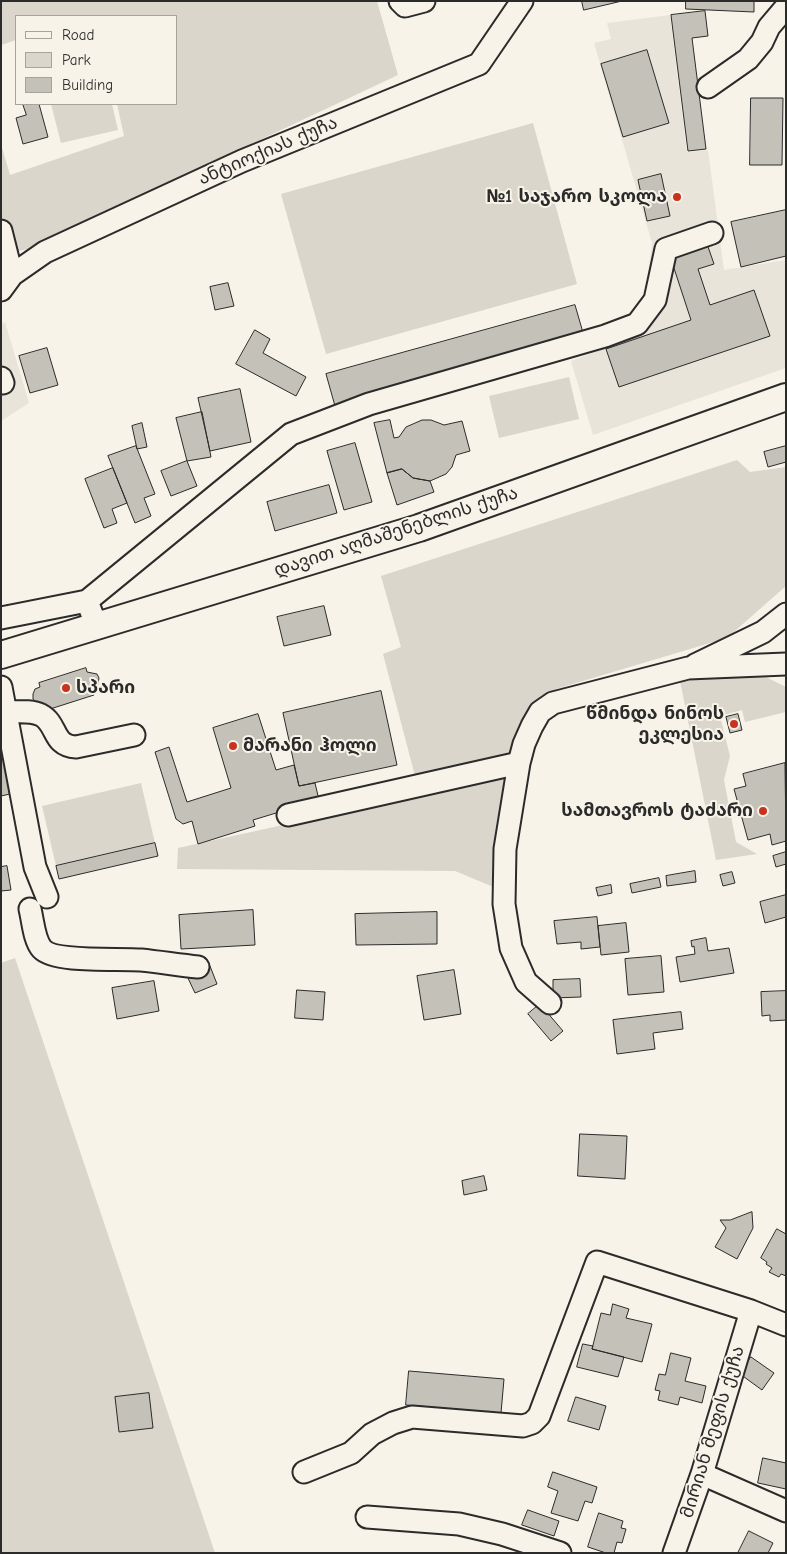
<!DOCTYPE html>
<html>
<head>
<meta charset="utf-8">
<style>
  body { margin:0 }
  #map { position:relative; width:787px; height:1554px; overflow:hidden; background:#f7f3e8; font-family:"Comic Neue",sans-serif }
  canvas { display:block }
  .frame { position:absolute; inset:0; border:2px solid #2b2b2b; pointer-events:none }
  .legend { position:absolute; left:15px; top:15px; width:162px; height:90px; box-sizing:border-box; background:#f7f3e8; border:1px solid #a5a39c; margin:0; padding:6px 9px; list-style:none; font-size:15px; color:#2b2b2b }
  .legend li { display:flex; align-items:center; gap:10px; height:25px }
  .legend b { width:25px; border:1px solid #a5a39c }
</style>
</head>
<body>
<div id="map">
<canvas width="787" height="1554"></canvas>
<div class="frame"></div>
<ul class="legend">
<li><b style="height:6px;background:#f7f3e8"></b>Road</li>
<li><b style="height:14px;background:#dad6cc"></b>Park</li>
<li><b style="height:14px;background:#c4c1b9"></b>Building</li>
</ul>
</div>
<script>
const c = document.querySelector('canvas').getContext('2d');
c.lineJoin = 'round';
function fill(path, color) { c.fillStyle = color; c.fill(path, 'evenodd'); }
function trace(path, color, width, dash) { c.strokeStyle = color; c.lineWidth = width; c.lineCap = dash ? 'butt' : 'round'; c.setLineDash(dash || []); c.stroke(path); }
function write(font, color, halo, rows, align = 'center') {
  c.font = font + ' "Comic Neue","Noto Sans Georgian",sans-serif'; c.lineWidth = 4; c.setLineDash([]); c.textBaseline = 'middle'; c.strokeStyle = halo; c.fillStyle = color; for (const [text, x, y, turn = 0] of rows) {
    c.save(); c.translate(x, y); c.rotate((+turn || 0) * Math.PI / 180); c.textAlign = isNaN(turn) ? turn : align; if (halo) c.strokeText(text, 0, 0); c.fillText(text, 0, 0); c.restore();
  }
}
const built = new Path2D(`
  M670,15l17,137 21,-2 16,120 62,-10v108l-193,67 -22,-74 29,-11 -6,-18 37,-12 14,-24 7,-53 -58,-200 17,-4 -4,-16z
  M5,322l24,81 -28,18v-96z`);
const green = new Path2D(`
  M1,1h376l21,74 -370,174 -27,6v-111l9,31 114,-39 -7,-32h59v-88h-160v24l-15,5z
  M51,104h61l6,26 -57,13z
  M533,123l44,161 -251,70 -45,-160z
  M569,377l10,42 -80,19 -10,-42z
  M737,460l13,12 36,-5v119l-59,52 -171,51 -48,89 -12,110 -41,-17 -278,-2 1,-21 242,-53 -37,-141 18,-7 -20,-71z
  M762,675l24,12v25l-41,10 -3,-12 -22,6 10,40 -6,24 12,62 21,12 -41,6 -36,-179z
  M141,783l14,60 -99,23 -14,-60z
  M15,958l200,595h-214v-590z`);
const building = new Path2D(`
  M582,1h40l-38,9z
  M686,1h68v11l-68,-3z
  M705,11l3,25 -16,2 14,111 -18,2 -17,-136z
  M647,50l22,73 -46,14 -22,-73z
  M751,98h32l-1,67h-32z
  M23,104h16l9,33 -25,7 -7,-26 10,-3z
  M661,174l9,42 -23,5 -9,-41z
  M786,210v46l-45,11 -10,-45z
  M706,241l8,23 -16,5 12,36 44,-15 16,46 -151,51 -13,-38 85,-29 -22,-67z
  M228,283l6,23 -19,4 -5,-23z
  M575,305l9,31 -249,70 -9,-32z
  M255,330l15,9 -7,14 43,24 -10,19 -60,-32z
  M47,348l11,37 -28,8 -11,-37z
  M240,389l11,53 -41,9 -12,-53z
  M202,412l9,45 -24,4 -11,-43z
  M390,420l4,18 5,-1 7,-10 16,-7h9l13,5 18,-4 8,30 -14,4 -4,12 -6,7 -16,7 -17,-3 -11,-9 -15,4 -13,-50z
  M142,423l5,24 -10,2 -5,-23z
  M355,443l17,59 -28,8 -17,-59z
  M136,446l19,48 -11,4 7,18 -16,7 -27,-67z
  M786,446v16l-18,5 -4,-15z
  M187,461l10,25 -26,10 -10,-25z
  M113,468l14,35 -15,6 5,14 -13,5 -19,-49z
  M402,469l11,9 17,3 4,11 -37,13 -10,-32z
  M329,485l8,28 -62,18 -8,-29z
  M324,606l7,29 -47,11 -7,-29z
  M86,668l1,4 10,2 2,4 -2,10 -4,2 1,5 -47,15 -1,-4h-6l-4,-3 -3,-4v-5l2,-5 5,-2 -1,-4z
  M381,691l16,74 -98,21 -16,-73z
  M258,714l18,56 18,-5 5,21 16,-3 4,17 -66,20 2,6 -57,18 -6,-23 -9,3 -7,-5 -21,-67 14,-5 18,55 44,-14 -18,-60z
  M738,714l4,16 -12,3 -4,-16z
  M1,736l9,58 -9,2z
  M785,763l1,78 -14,4 -2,-11 -22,6 -14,-51 12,-3 -3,-12z
  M155,843l3,13 -99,23 -3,-13z
  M786,852v12l-10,3 -3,-11z
  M7,866l4,24 -10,1v-24z
  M695,871l1,11 -29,4 -1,-10z
  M732,872l3,11 -12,3 -3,-11z
  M659,878l2,9 -29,6 -2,-9z
  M611,885l1,8 -14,3 -2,-8z
  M786,895v22l-21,6 -5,-21z
  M253,910l2,35 -74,4 -2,-34z
  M437,912v32l-81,1 -1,-31z
  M597,917l3,30 -19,2v-7l-24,2 -3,-23z
  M626,923l3,29 -28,3 -3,-29z
  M706,938l2,13 21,-3 5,25 -54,9 -4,-25 19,-3 -1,-8 -2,1 -1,-6z
  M661,956l3,36 -36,3 -3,-36z
  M210,966l7,18 -22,9 -8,-17z
  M454,970l7,44 -37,6 -7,-44z
  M580,979l1,18 -28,1v-18z
  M154,981l5,30 -42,8 -5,-31z
  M297,990l28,2 -2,28 -28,-2z
  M786,991v29l-16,1v-6l-8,1 -1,-24z
  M540,1004l23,27 -12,10 -23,-27z
  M681,1012l2,17 -30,4 2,16 -38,5 -4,-34z
  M580,1134l47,2 -2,43 -47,-3z
  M484,1176l3,14 -23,5 -2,-14z
  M752,1212l1,16 -16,31 -22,-12 11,-19 -6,-8h10z
  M777,1229l9,5v42l-5,-2 -2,3 -10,-5 3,-4 -6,-4 1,-2 -6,-4z
  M613,1304l16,5 -3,9 26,6 -10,38 -50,-13 9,-36 9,2z
  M583,1344l10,2 -1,3 32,8 -6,20 -41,-10z
  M671,1353l20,5 -6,23 21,5 -4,17 -22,-6 -2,8 -20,-5 2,-9 -5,-1 4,-16 6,1z
  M751,1357l23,16 -12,17 -22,-16z
  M409,1371l95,8 -3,34 -95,-8z
  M149,1393l4,35 -34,4 -4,-35z
  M576,1397l30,9 -7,24 -31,-9z
  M763,1458l23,5v26l-28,-6z
  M553,1472l44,15 -5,16 -7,-2 -7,20 -27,-8 7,-22 -10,-4z
  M528,1510l31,11 -5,15 -32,-11z
  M599,1513l24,8 -2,7 5,1 -4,14 -5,-1 -3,11h-8l-18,-6z
  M749,1531l24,12 -5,10h-30z`);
const minor = new Path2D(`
  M400,1l5,5 19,-5
  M708,87l40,-28 14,-17 7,-15 17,-20
  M1,231l11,44
  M1,290l11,-15 33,-23 197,-91 237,-97 43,-63
  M1,378l2,5
  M87,601l204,-167 78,-30 236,-68 32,-12 18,-24 11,-51 46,-16
  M1,618l86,-17 5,13
  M695,665l68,-33 23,-18
  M1,687l34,180 12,30
  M6,712c11,0 25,-2 35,3 17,9 11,31 35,32l58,-12
  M288,815l231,-52
  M30,909c3,12 4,31 12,40 13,14 78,9 99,11 19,2 38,5 57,7
  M550,1003l-24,-21 -15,-34 -7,-44 1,-55 14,-86 5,-19 8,-18 8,-14 13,-9 135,-35 98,-4
  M304,1472l47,-19 21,-19 21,-11 19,-6 111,9 9,-3 7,-7 58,-154 154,49 35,14
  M702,1474l84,37
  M367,1517l92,7 43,10 58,19
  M674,1553l28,-79 49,-163`);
const major = new Path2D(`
  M1,655l418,-127 367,-131`);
const markers = [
  [677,197,5,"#c8321e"],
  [66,688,5,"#c8321e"],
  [734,724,5,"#c8321e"],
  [233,746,5,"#c8321e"],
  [763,811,5,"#c8321e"]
];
const streetNames = [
  ["ანტიოქიას ქუჩა",268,151,-23],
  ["დავით აღმაშენებლის ქუჩა",396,532,-18],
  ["მირიან მეფის ქუჩა",713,1432,-73]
];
const poiNames = [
  ["№1 საჯარო სკოლა",667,197],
  ["სპარი",76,688,"left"],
  ["წმინდა ნინოს",724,714],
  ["ეკლესია",724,735],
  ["მარანი ჰოლი",243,746,"left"],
  ["სამთავროს ტაძარი",753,811]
];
fill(built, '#e8e4da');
fill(green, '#dad6cc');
fill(building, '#c4c1b9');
trace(building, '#2b2b2b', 1);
trace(minor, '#2b2b2b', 25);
trace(major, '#2b2b2b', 30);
trace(minor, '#f7f3e8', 21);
trace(major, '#f7f3e8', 26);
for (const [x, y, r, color] of markers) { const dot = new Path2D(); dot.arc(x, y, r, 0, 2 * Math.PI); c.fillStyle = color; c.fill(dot); trace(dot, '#f7f3e8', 2); }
write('18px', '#2b2b2b', '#f7f3e8', streetNames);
write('bold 18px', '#2b2b2b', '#f7f3e8', poiNames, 'right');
</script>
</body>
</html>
